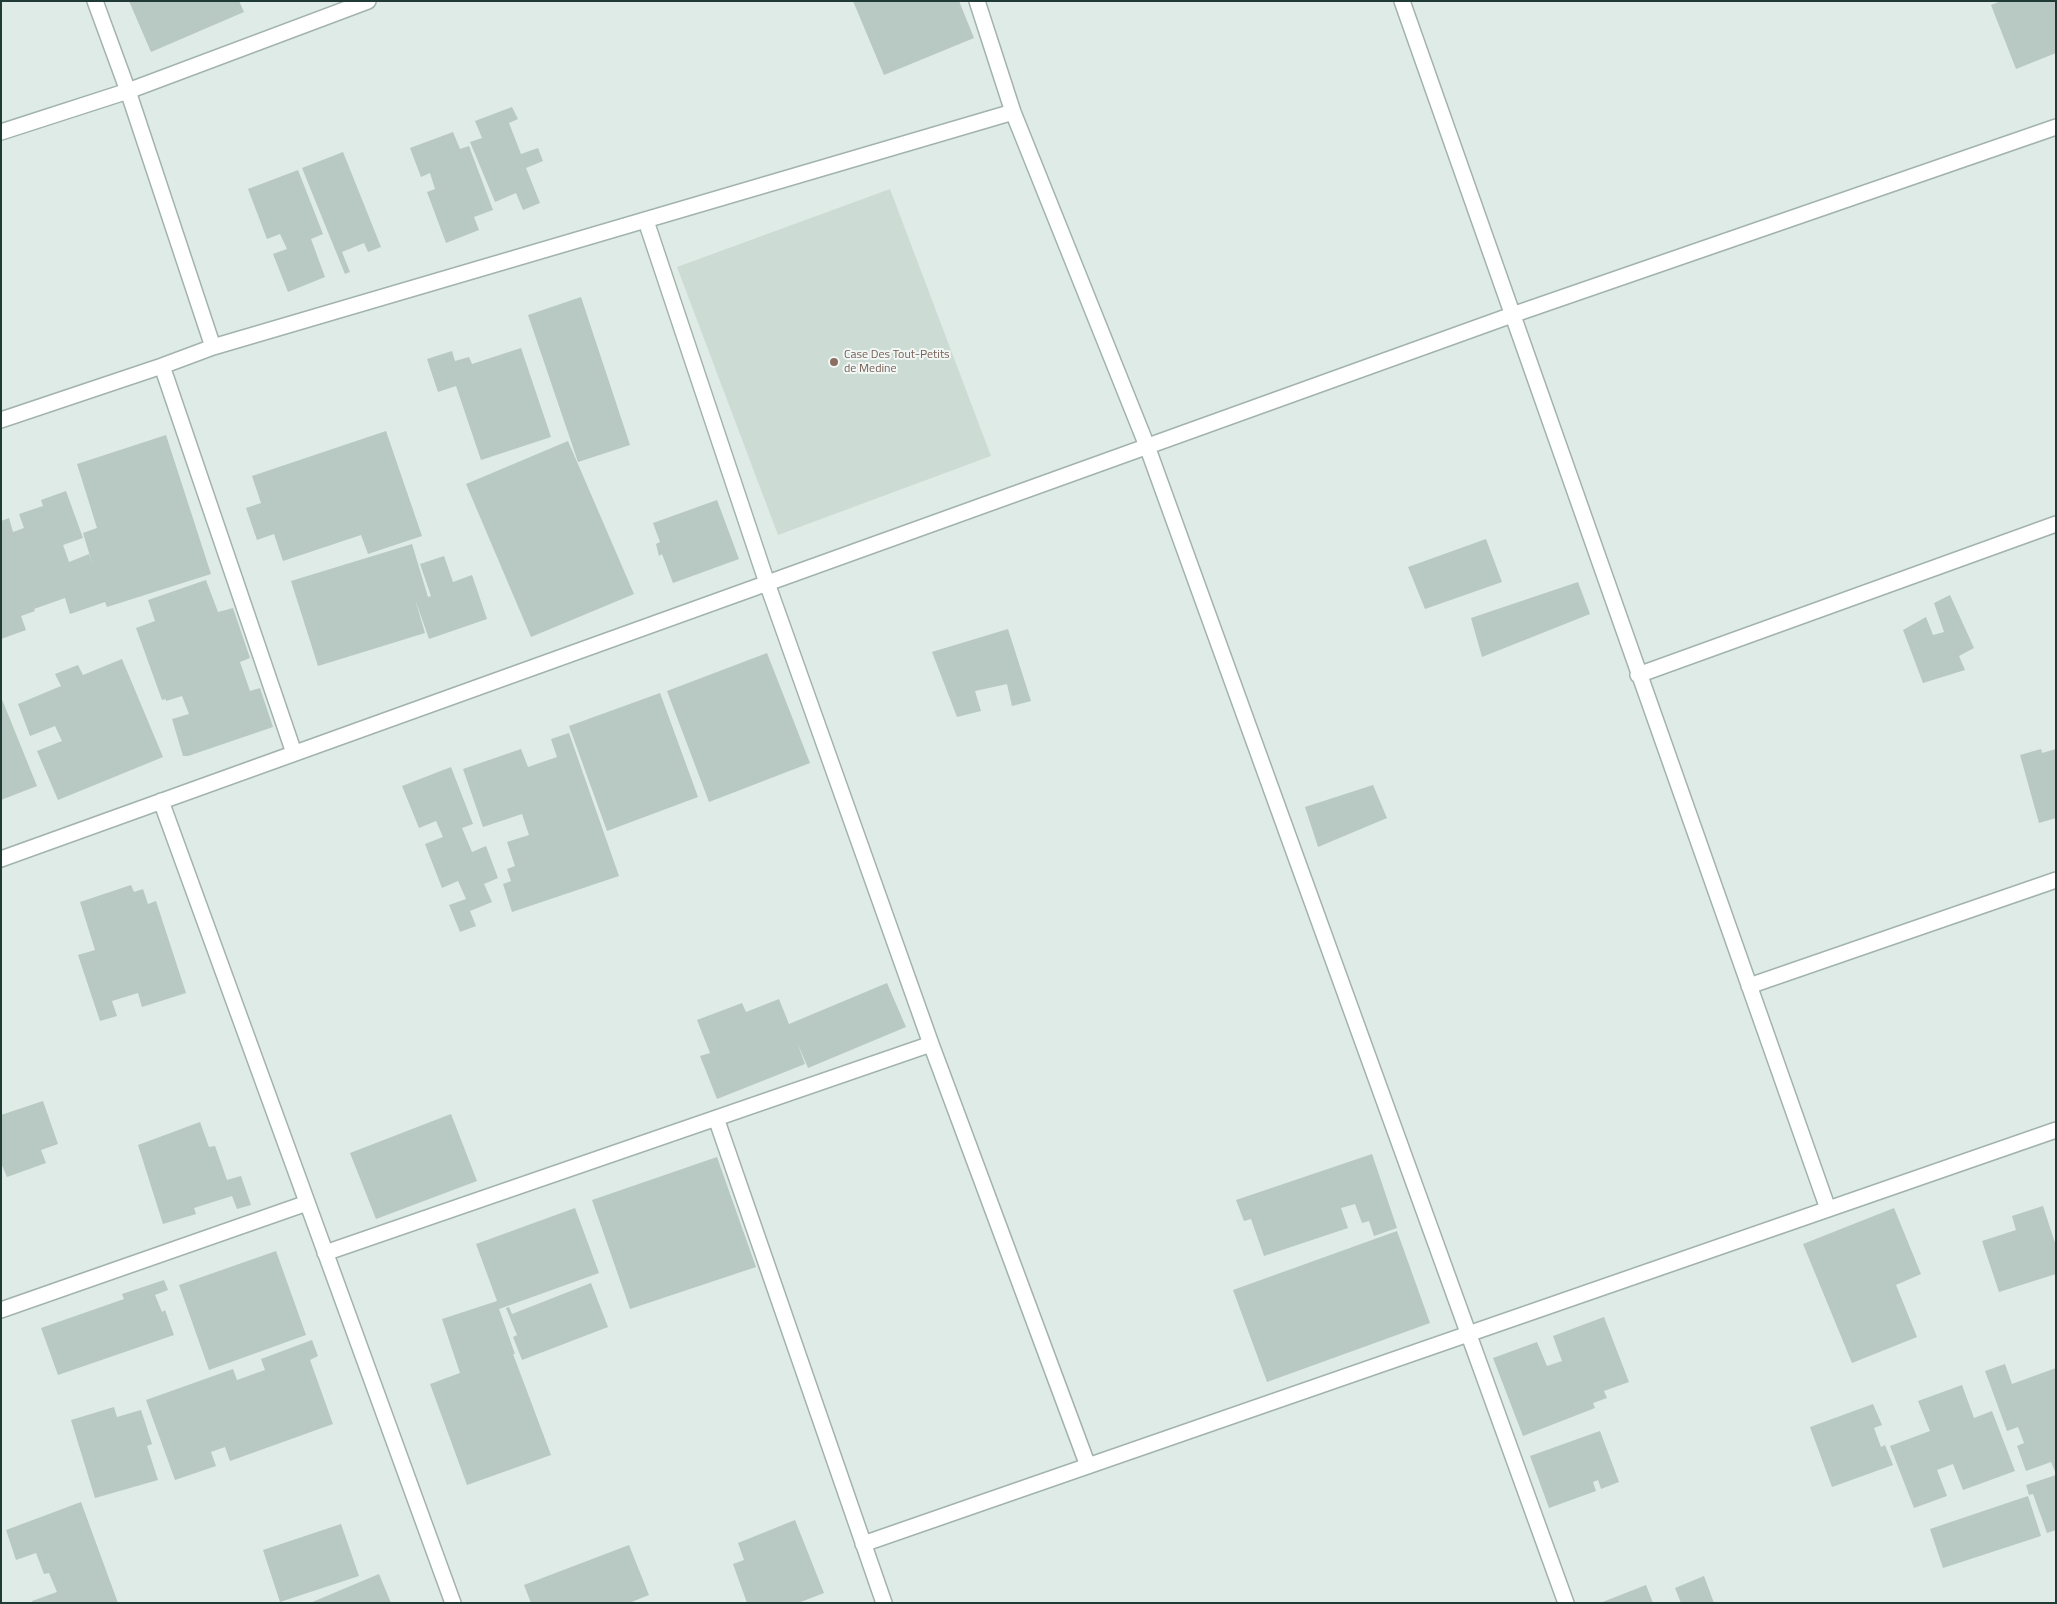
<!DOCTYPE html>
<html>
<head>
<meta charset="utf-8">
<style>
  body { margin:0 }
  #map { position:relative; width:2057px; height:1604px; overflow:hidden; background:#dfebe6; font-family:"Titillium Web",sans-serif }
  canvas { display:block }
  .frame { position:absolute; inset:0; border:2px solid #203b35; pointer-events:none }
</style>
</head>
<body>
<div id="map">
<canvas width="2057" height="1604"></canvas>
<div class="frame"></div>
</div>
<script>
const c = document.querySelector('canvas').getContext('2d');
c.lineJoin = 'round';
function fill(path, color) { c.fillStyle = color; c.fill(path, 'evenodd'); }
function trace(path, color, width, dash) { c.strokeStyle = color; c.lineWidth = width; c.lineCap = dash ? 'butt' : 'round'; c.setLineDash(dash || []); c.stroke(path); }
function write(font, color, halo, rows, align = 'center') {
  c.font = font + ' "Titillium Web",sans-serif'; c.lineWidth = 4; c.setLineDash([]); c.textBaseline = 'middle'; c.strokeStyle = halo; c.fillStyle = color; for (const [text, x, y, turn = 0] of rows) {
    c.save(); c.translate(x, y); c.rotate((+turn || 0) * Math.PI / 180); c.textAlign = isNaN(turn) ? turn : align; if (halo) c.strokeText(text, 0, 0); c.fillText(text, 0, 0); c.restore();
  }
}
const built = new Path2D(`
  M890,189l101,267 -213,79 -101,-268z`);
const building = new Path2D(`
  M129,1h110l5,11 -93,40z
  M853,1h106l15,37 -90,37z
  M2001,1h55v52l-40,16 -25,-64z
  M512,107l6,12 -9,4 12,31 17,-6 5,13 -17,7 14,35 -17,7 -7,-17 -21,9 -25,-60 12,-4 -7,-17z
  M453,132l7,17 9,-3 24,64 -19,7 5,13 -33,13 -19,-51 8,-3 -5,-16 -9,4 -11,-29z
  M343,152l38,95 -13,5 -4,-9 -22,9 8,20 -5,2 -43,-106z
  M298,170l25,64 -12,5 14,38 -37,15 -15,-38 14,-5 -7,-15 -13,5 -19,-50z
  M581,297l49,148 -52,17 -50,-147z
  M521,348l30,89 -70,23 -25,-74 -18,6 -11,-33 25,-8 3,10 14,-4 3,7z
  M386,431l36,105 -54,18 -7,-19 -78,26 -9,-27 -17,6 -11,-32 15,-5 -9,-27z
  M166,435l45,139 -104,33 -2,-5 -35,12 -5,-16 -31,11 1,2 -14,5 5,14 -25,9v-118l8,-3 4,14 11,-4 -5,-14 24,-8 -2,-6 25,-9 17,47 -20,7 6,17 20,-8 4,12 -10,-33 14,-5 -20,-64z
  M568,441l66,153 -103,43 -65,-153z
  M717,500l22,59 -66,24 -11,-29 -3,2 -3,-12 4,-2 -7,-19z
  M1486,539l16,43 -77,27 -17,-42z
  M412,544l16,53 3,-1 -11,-32 24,-8 9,26 19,-7 15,44 -58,20 -14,-40 10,34 -107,33 -27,-85z
  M206,580l12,32 15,-4 17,50 -10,4 10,29 10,-3 13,39 -85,29h-5l-11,-37 17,-5 -7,-18 -16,5v-2l-4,1 -26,-72 19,-7 -7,-21z
  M1578,582l12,32 -108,43 -11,-39z
  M1950,595l24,53 -15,8 6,14 -42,13 -20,-53 23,-13 7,18 11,-3 -10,-29z
  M1008,629l23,72 -19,5 -5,-22 -32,7 6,20 -24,6 -25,-65z
  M767,653l43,110 -101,39 -42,-111z
  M122,659l41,98 -105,43 -21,-49 25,-10 -7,-15 -25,10 -12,-32 43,-18 -6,-12 23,-9 5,10z
  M660,693l38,104 -91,34 -38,-105z
  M1,697l36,89 -36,14z
  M569,733l50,143 -107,36 -9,-28 8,-3 -4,-12 8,-3 -8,-24 22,-7 -7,-21 -39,13 -20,-58 58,-20 7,18 29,-10 -6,-18z
  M2041,749l1,4 14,-4v69l-17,5 -19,-68z
  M451,767l22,57 -11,4 10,24 14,-6 12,32 -14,6 8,18 -22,9 6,15 -16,6 -11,-27 17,-6 -8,-18 -16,7 -17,-44 18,-7 -7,-16 -17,7 -17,-42z
  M1373,785l14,33 -69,29 -13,-40z
  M131,885l3,7 9,-3 5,15 8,-3 30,92 -44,14 -4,-14 -26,8 5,15 -17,5 -22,-66 17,-5 -15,-48z
  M887,983l19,44 -98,41 -11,-26 8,22 -88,35 -17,-43 10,-3 -13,-33 45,-17 4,9 33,-13 10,25z
  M43,1101l15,43 -17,6 5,13 -39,14 -6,-14v-48z
  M451,1114l26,67 -101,38 -26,-66z
  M200,1122l9,25 6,-1 12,34 14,-4 10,29 -14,4 -5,-13 -38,12 2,6 -33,10 -25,-79z
  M1372,1154l25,74 -23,8 -5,-15 -7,2 -7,-19 -14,4 7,20 -84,28 -13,-37 -7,2 -8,-21z
  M717,1157l39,110 -126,42 -38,-109z
  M2043,1206l13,40v28l-57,18 -17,-51 34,-11 -4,-14z
  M575,1208l24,65 -100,36 16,45h-2l38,101 -84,30 -37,-101 30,-11 -18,-54 55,-18 -21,-57z
  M1894,1208l27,66 -25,11 21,52 -65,26 -49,-119z
  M1397,1231l33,92 -163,59 -34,-92z
  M276,1251l30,84 -97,35 -30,-85z
  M164,1280l4,10 -13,5 7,17 3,-2 9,25 -116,40 -17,-47 83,-29 -2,-5z
  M591,1283l17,44 -86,33 -9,-23 4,-2 -11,-27 3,-1 3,7z
  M1604,1317l25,65 -25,9 3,7 -14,5 2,5 -72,28 -30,-78 44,-16 10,24 15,-5 -9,-25z
  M312,1340l6,16 -8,4 23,64 -103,37 -5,-14 -14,5 5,14 -41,14 -29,-80 87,-31 4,11 28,-10 -4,-11z
  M2005,1364l7,20 44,-16v106l-5,-12 -25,9 -9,-25 7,-3 -6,-16 -11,4 -22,-60z
  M1962,1385l12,33 18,-7 23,60 -52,19 -10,-26 -16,6 10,26 -33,12 -24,-62 40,-15 -12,-30z
  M1873,1404l9,21 -8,3 7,19 4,-2 8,20 -61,22 -22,-60z
  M114,1407l3,10 24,-7 11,34 -5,2 11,34 -63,18 -24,-78z
  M1600,1431l19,51 -18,7 -3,-9 -5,2 3,9 -47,17 -19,-52z
  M2056,1475v55l-9,3 -14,-39 -4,1 -3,-10z
  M2028,1496l13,40 -98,32 -13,-39z
  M81,1502l37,101h-86v-2l25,-9 -8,-19 -5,1 -8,-21 -20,7 -10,-30z
  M795,1520l29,73 -26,10h-51l-14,-39 11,-4 -6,-17z
  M341,1524l18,52 -79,26 -17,-52z
  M629,1545l20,50 -20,8h-98l-7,-18z
  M379,1574l12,29h-81z
  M1704,1576l10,27h-33l-6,-15z
  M1646,1585l7,18h-53z`);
const minor = new Path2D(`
  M95,1l33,90 85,256
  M977,1l36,111 134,334 419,1157
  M1402,1l426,1208
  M1,132l127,-41 240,-90
  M646,221l121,362 164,461 157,422
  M162,366l132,387
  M1,420l161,-54 51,-19 800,-235
  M1638,675l418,-151
  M161,801l292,802
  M1,859l1511,-544 544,-188
  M1749,986l307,-106
  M716,1118l168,485
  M325,1253l606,-209
  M1,1310l306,-107
  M863,1544l1193,-414`);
const markers = [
  [834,362,5,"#8d6e63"]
];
const educationNames = [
  ["Case Des Tout-Petits",844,355],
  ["de Medine",844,369]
];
fill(built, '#cddbd5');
fill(building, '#b8c8c2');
trace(minor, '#a2b3ad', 18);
trace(minor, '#fff', 15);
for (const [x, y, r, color] of markers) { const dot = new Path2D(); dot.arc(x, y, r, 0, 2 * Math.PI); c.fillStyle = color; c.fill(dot); trace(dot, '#f0f7f4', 2); }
write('12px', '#785e54', '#f0f7f4', educationNames, 'left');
</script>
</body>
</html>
